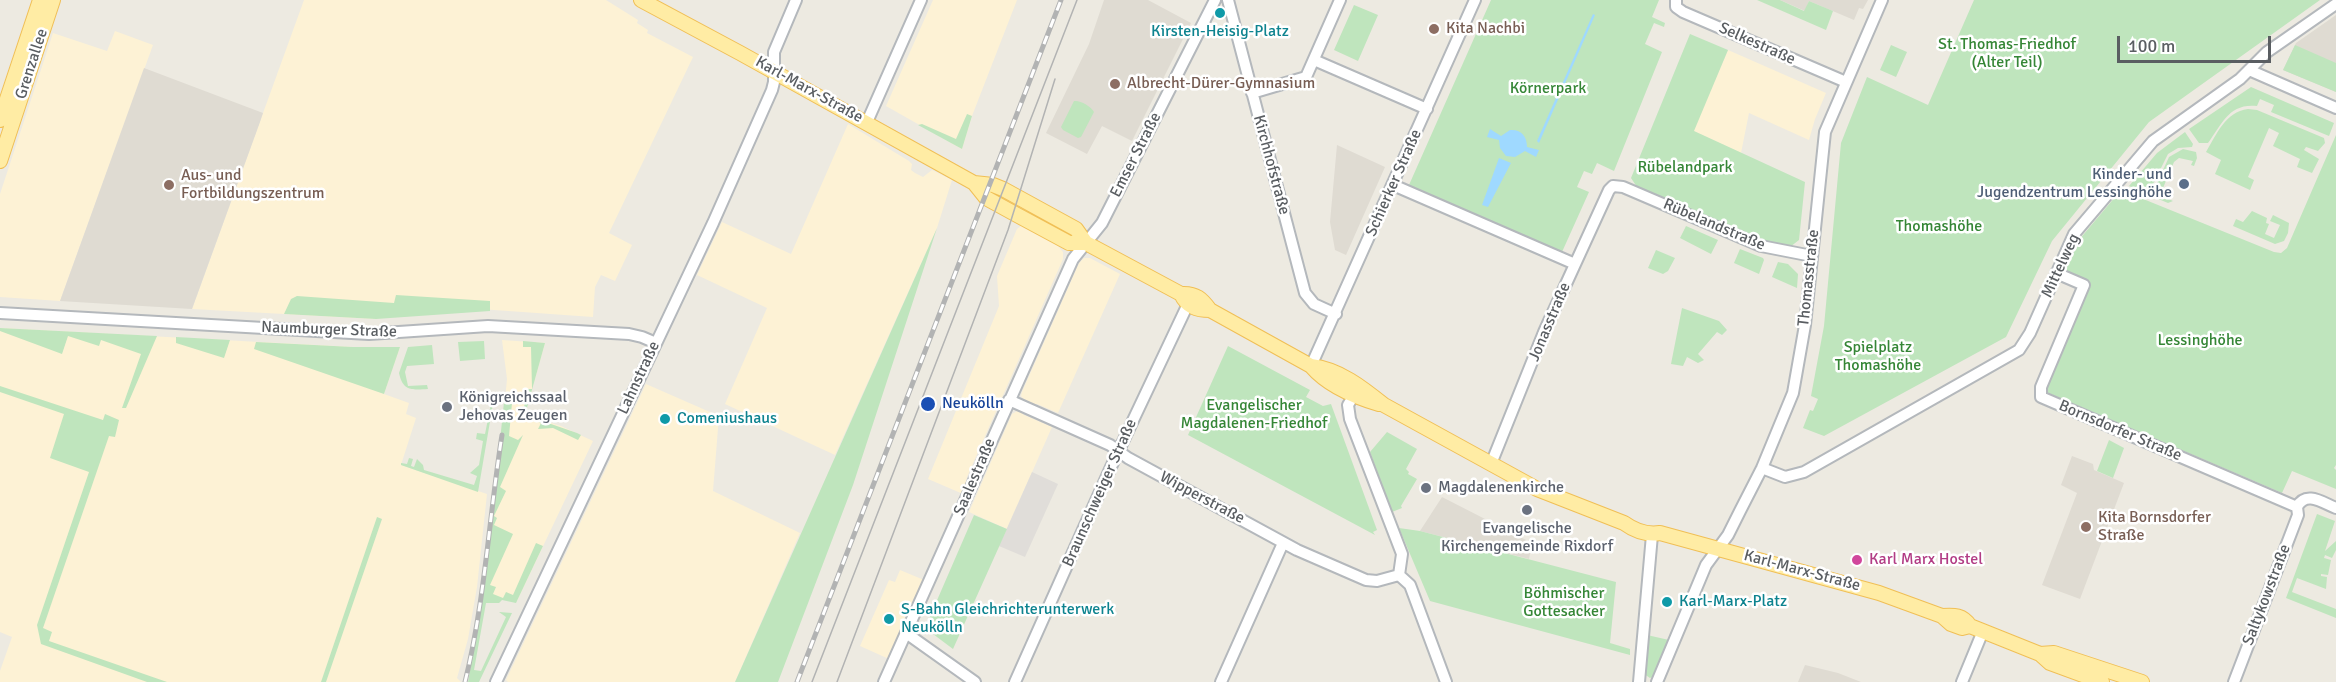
<!DOCTYPE html>
<html>
<head>
<meta charset="utf-8">
<style>
  body { margin:0 }
  #map { position:relative; width:2336px; height:682px; overflow:hidden; background:#edeae1; font-family:Signika,sans-serif }
  canvas { display:block }
  .scale { position:absolute; left:2117px; top:36px; width:154px; height:27px; box-sizing:border-box; border:3px solid #5a5e62; border-top:0; padding-left:8px; font-size:18px; line-height:21px; white-space:nowrap; color:#5a5e62; -webkit-text-stroke:4px #fff; paint-order:stroke }
</style>
</head>
<body>
<div id="map">
<canvas width="2336" height="682"></canvas>
<div class="scale">100 m</div>
</div>
<script>
const c = document.querySelector('canvas').getContext('2d');
c.lineJoin = 'round';
function fill(path, color) { c.fillStyle = color; c.fill(path, 'evenodd'); }
function trace(path, color, width, dash) { c.strokeStyle = color; c.lineWidth = width; c.lineCap = dash ? 'butt' : 'round'; c.setLineDash(dash || []); c.stroke(path); }
function write(font, color, halo, rows, align = 'center') {
  c.font = font + ' Signika,sans-serif'; c.lineWidth = 5; c.setLineDash([]); c.textBaseline = 'middle'; c.strokeStyle = halo; c.fillStyle = color; for (const [text, x, y, turn = 0] of rows) {
    c.save(); c.translate(x, y); c.rotate((+turn || 0) * Math.PI / 180); c.textAlign = isNaN(turn) ? turn : align; if (halo) c.strokeText(text, 0, 0); c.fillText(text, 0, 0); c.restore();
  }
}
const commercial = new Path2D(`
  M304,0h302l32,20 -1,3 11,7 -1,3 46,24 -84,176 23,12 -17,36 -14,-6 -6,12 -2,30 -198,-14 -4,10 -15,6 -184,-10z
  M933,0h84l-45,116 -10,33 -76,-43z
  M115,31l38,14 -93,256 -60,-4v-103l53,-161 54,18z
  M1728,50l98,43 -11,26 -6,21 -60,-27 -8,40 -48,-22z
  M848,124l61,37 3,3 -1,6 4,3 8,4 9,-7 20,10 -15,48 -102,227 -110,-51 42,-96 -70,-33 25,-53 69,32z
  M1022,225l35,20 6,7v7l-96,218 -4,17 -35,-15 71,-173 -2,-30 20,-47z
  M1084,258h6l30,16 -62,139 -21,-9 -4,1 -7,-3 -5,-6 1,-4 57,-129z
  M0,328l353,19h47l-16,47 25,9 -3,11 10,4 -15,47 86,29 -10,93 -9,52 -11,39 4,4h-461v-11l12,-34 -12,-5z
  M502,340l43,3 -20,72 36,11 32,15 -76,160 -31,-5 21,-217z
  M646,384l73,32 -6,75 87,42 -65,149h-227l-2,-2z
  M1019,410l5,5 28,12 -45,102 -38,-17 43,-98z
  M900,570l24,10 -35,79 -29,-13 29,-66 6,2z`);
const industrial = new Path2D(`
  M1032,472l26,12 -33,73 -26,-11z`);
const education = new Path2D(`
  M1104,0h44l43,23 -59,118 -30,-15 -15,28 -41,-21 43,-89z
  M1780,0h88l-5,9 -4,-1 -5,12 -45,-19 -4,10z
  M2336,15v77l-53,-22 13,-27z
  M144,68l119,45 -3,9 -68,187 -132,-8z
  M1337,145l48,22 -39,88 -11,-5 -5,-28z
  M2072,456l21,8 1,6 30,13 -44,116 -38,-14 35,-92 -16,-8z
  M1442,497l90,46 -3,16 -109,-28z
  M1805,665l33,8 23,9h-63z`);
const green = new Path2D(`
  M1491,0h168l-7,17 13,6 -1,4 -10,-4 -9,21 17,8 -48,119 -17,-8 -5,11 -8,-3 -7,16 12,5 -27,60 -153,-67z
  M1757,0h23l24,11 5,-10 24,10 -7,19z
  M1974,0h346l-171,122 -97,119 -46,96 -182,99 -21,-8 7,-18 3,1 5,-12 -7,-3 13,-70 17,-183 26,-66 61,28z
  M1354,5l24,10 -20,46 -24,-11z
  M1690,34l38,16 -34,81 111,51 -6,58 -9,7 -27,-6 -126,-54 -6,-9z
  M1891,45l16,7 -11,25 -16,-7z
  M2295,45l41,18v29l-53,-22z
  M2251,87l83,36 -5,13 -58,-24 3,-7 -14,-6 -3,7c-28,-3 -35,18 -49,37h-9l-10,-14z
  M1074,101c6,-1 17,5 20,11l-13,25 -3,1 -15,-8 -2,-3z
  M2248,109l9,1 67,28 1,5 -7,8 -12,-4 -2,3 15,9 -7,14 -15,-6 3,-8 -27,-13 6,-13 -10,-5 -21,49 6,3 -4,10 -35,-16 6,-14 -15,-8c11,-18 19,-40 42,-43z
  M967,114l5,2 -10,33 -44,-24 4,-1 34,15z
  M2185,132l8,12 -1,3 -14,1 -10,6 -20,40 -19,-8 28,-33z
  M2336,135v330l-2,3 2,2v19l-44,-18 -10,22 -236,-101v-8l44,-103 -22,-9 -2,-4 12,-27 43,-51 153,62 7,1 6,-5z
  M2183,149l13,3 1,6 -3,8 -3,-1 2,-4 -14,-3 -5,4 -14,33 13,6 -5,2 -17,-7 18,-39z
  M2252,211l15,7 -1,5 3,1 -4,10 9,4 6,-13 -10,-4 3,-6 16,8 -1,10 -4,8 -9,3 -42,-18 3,-7 7,3z
  M1686,226l32,14 -7,14 -31,-16z
  M937,228l-84,257 -75,197h-43z
  M1740,249l23,9 1,2 -5,14 -25,-11z
  M1656,250l19,8 -7,13 -5,3 -15,-6z
  M1778,262l10,2 10,10 -1,14 -25,-11z
  M396,295l94,6v10l-114,8 -92,-5 7,-15 6,-3 97,7z
  M1682,308l37,13 8,9 -5,5 -5,-3 -19,22 6,6 -6,3 -11,-6 -4,9 -12,-2z
  M0,328l157,8 -31,72h-4l19,-54 -40,-14 -2,6 -31,-10 -6,18 -62,-23z
  M176,337l54,3 -6,18 -48,-15z
  M484,341l1,18 -25,2 -2,-19z
  M523,341l22,2 -20,72 52,18 4,2 -3,5 -25,-12 -15,1 3,-6 -17,-8 1,-26h7l-1,-42h-8z
  M256,342l97,5h47l-16,47 -130,-45z
  M432,345l2,19 -27,2 -2,6 3,14 19,-1 1,4c-17,1 -25,2 -29,-16l9,-26z
  M1228,346l82,44 -4,7 17,9 8,-2 46,126 -4,2 2,3 -187,-100z
  M0,386l103,34 2,-6 14,6 -4,17 -6,-1 -66,192 9,4 -3,9 118,41h-20l-106,-38 -4,-19 52,-153 -39,-14 14,-44 -64,-22z
  M494,398l-16,94 -77,-27v-2l6,1 2,-6 4,1 -2,7 3,1 3,-8 6,6 1,5 50,15 3,-9 -7,-3 9,-8 4,-24 -7,-2 1,-6 8,1 6,-30 -7,-3z
  M504,402l8,1 -3,33 9,4 5,-5 -23,52 6,4 -12,25 3,2 -3,7 19,9 -23,51 6,2 -3,7 10,4 3,-6 7,3 23,-52 7,3 -27,57 -14,-3 -3,3h-13l-12,67 7,1 25,-54 -7,-5 13,1 -33,69h-11l18,-106z
  M1387,432l30,17 -11,20 3,3 -1,2 9,5 -16,27 1,2 -10,4 -22,-60z
  M2109,440l15,8 -11,30 -16,-7z
  M2317,514l18,7 -10,30 11,-10v9l-4,8 -7,-3 -1,3 7,2 -3,15 -7,-1v2l6,1 -1,12 -29,-11 -5,14 44,17v9l-50,-20z
  M974,515l33,14 -54,120 -28,-21z
  M377,517l5,2 -56,163h-5z
  M1399,528l21,3 196,51 -6,61 20,6v6l-200,-54z
  M1647,635l22,5 -15,36 -4,2 -6,-4z`);
const water = new Path2D(`
  M1593,14l2,1 -56,128 -2,-2z
  M1490,129l11,7 9,-6c11,-1 17,6 17,17l12,3 -3,7 -11,-6 -10,6 -9,-1 -6,-8 -1,-8 -12,-3z
  M1499,158l12,5 -23,44 -6,-2z`);
const minor = new Path2D(`
  M1228,0l77,293 9,11 22,10
  M1676,0v7l7,5 163,70
  M1314,60l113,49
  M2249,70l87,38
  M1252,93l54,-16 34,-77
  M867,122l54,-122
  M1393,185l182,79
  M2056,273l28,12 -43,102v10l256,110
  M0,313l369,21 119,-8 141,8 13,3 14,6
  M1311,366l164,-366
  M1354,395l-6,10 2,14 52,135 -3,21
  M1009,400l101,45 18,13 169,92 69,30 11,1 22,-6
  M1491,464l53,-132 65,-142 4,-4 10,1 138,59 51,10
  M1762,468l23,9 19,-5 215,-122 11,-17 44,-99 79,-93 87,-62 27,-27 69,-48
  M2297,507c9,-17 26,-4 39,1
  M1399,575l11,10 36,97
  M906,633l69,49
  M496,682l217,-459 59,-133 2,-8v-30l22,-52
  M884,682l189,-423 29,-36 113,-223
  M1015,682l96,-215 77,-163
  M1221,682l62,-139
  M1639,682l13,-147
  M1657,682l49,-117 22,-30 12,-24 22,-43 31,-75 12,-68 20,-193 57,-132
  M1962,682l21,-51
  M2234,682l64,-167 -1,-8`);
const major = new Path2D(`
  M641,0l99,53 234,130 12,15 31,17 52,28h17
  M0,120l40,-120
  M0,161l53,-161
  M974,183l19,2 10,4 73,40 10,14 95,51c15,-1 21,5 29,16l101,56c28,3 52,22 73,39l153,84 87,34c11,8 23,12 36,10l219,60 63,23 9,8 11,4 8,-2 70,28 10,9 52,19
  M1181,294c6,13 16,16 29,16
  M1311,366c17,20 44,31 68,38
  M1942,616c12,-1 21,-1 28,10
  M2040,654l14,-1 88,29`);
const tram = new Path2D(`
  M812,682l265,-682
  M837,682l171,-452 47,-151`);
const rail = new Path2D(`
  M465,682c20,-81 24,-165 37,-247
  M797,682l264,-682`);
const markers = [
  [1220,13,6,"#0f9aa8"],
  [1434,29,6,"#8d6e63"],
  [1115,84,6,"#8d6e63"],
  [2184,184,6,"#5c6f8a"],
  [169,185,6,"#8d6e63"],
  [928,404,8,"#1a4fb4"],
  [447,407,6,"#6b7280"],
  [665,419,6,"#0f9aa8"],
  [1426,488,6,"#6b7280"],
  [1527,510,6,"#6b7280"],
  [2086,527,6,"#8d6e63"],
  [1857,560,6,"#d1479c"],
  [1667,602,6,"#0f9aa8"],
  [889,619,6,"#0f9aa8"]
];
const educationNames = [
  ["Kita Nachbi",1446,29],
  ["Albrecht-Dürer-Gymnasium",1127,84],
  ["Aus- und",181,176],
  ["Fortbildungszentrum",181,194],
  ["Kita Bornsdorfer",2098,518],
  ["Straße",2098,536]
];
const cultureNames = [
  ["Kirsten-Heisig-Platz",1220,32,"center"],
  ["Comeniushaus",677,419],
  ["Karl-Marx-Platz",1679,602],
  ["S-Bahn Gleichrichterunterwerk",901,610],
  ["Neukölln",901,628]
];
const streetNames = [
  ["Selkestraße",1757,44,24],
  ["Grenzallee",32,64,-72],
  ["Karl-Marx-Straße",809,90,29],
  ["Emser Straße",1136,155,-63],
  ["Kirchhofstraße",1271,165,75],
  ["Schierker Straße",1394,183,-66],
  ["Rübelandstraße",1714,225,23],
  ["Mittelweg",2061,266,-65],
  ["Thomasstraße",1809,278,-84],
  ["Jonasstraße",1550,322,-67],
  ["Naumburger Straße",329,330,2],
  ["Lahnstraße",639,378,-65],
  ["Bornsdorfer Straße",2120,431,23],
  ["Saalestraße",975,477,-67],
  ["Braunschweiger Straße",1100,493,-66],
  ["Wipperstraße",1202,498,28],
  ["Karl-Marx-Straße",1802,571,15],
  ["Saltykowstraße",2267,595,-69]
];
const parkNames = [
  ["St. Thomas-Friedhof",2007,45],
  ["(Alter Teil)",2007,63],
  ["Körnerpark",1548,89],
  ["Rübelandpark",1685,168],
  ["Thomashöhe",1939,227],
  ["Lessinghöhe",2200,341],
  ["Spielplatz",1878,348],
  ["Thomashöhe",1878,366],
  ["Evangelischer",1254,406],
  ["Magdalenen-Friedhof",1254,424],
  ["Böhmischer",1564,594],
  ["Gottesacker",1564,612]
];
const serviceNames = [
  ["Kinder- und",2172,175],
  ["Jugendzentrum Lessinghöhe",2172,193]
];
const worshipNames = [
  ["Königreichssaal",459,398],
  ["Jehovas Zeugen",459,416],
  ["Magdalenenkirche",1438,488],
  ["Evangelische",1527,529,"center"],
  ["Kirchengemeinde Rixdorf",1527,547,"center"]
];
const transitNames = [
  ["Neukölln",942,404]
];
const hotelNames = [
  ["Karl Marx Hostel",1869,560]
];
fill(commercial, '#fdf2d5');
fill(industrial, '#e0ddd9');
fill(education, '#dfdbd2');
fill(green, '#bfe5bd');
fill(water, '#9fd9ff');
trace(minor, '#b4b8bc', 14);
trace(major, '#f0bf56', 16);
trace(minor, '#fff', 10);
trace(major, '#ffeca4', 14);
trace(tram, '#b2b3b3', 1.5);
trace(rail, '#b2b3b3', 5);
trace(rail, '#fff', 3, [9]);
for (const [x, y, r, color] of markers) { const dot = new Path2D(); dot.arc(x, y, r, 0, 2 * Math.PI); c.fillStyle = color; c.fill(dot); trace(dot, '#fff', 2); }
write('16px', '#785e54', '#fff', educationNames, 'left');
write('16px', '#0d838f', '#fff', cultureNames, 'left');
write('16px', '#5a5e62', '#fff', streetNames);
write('16px', '#358636', '#fff', parkNames);
write('16px', '#4e5e75', '#fff', serviceNames, 'right');
write('16px', '#5b616d', '#fff', worshipNames, 'left');
write('16px', '#164399', '#fff', transitNames, 'left');
write('16px', '#b23c85', '#fff', hotelNames, 'left');
</script>
</body>
</html>
